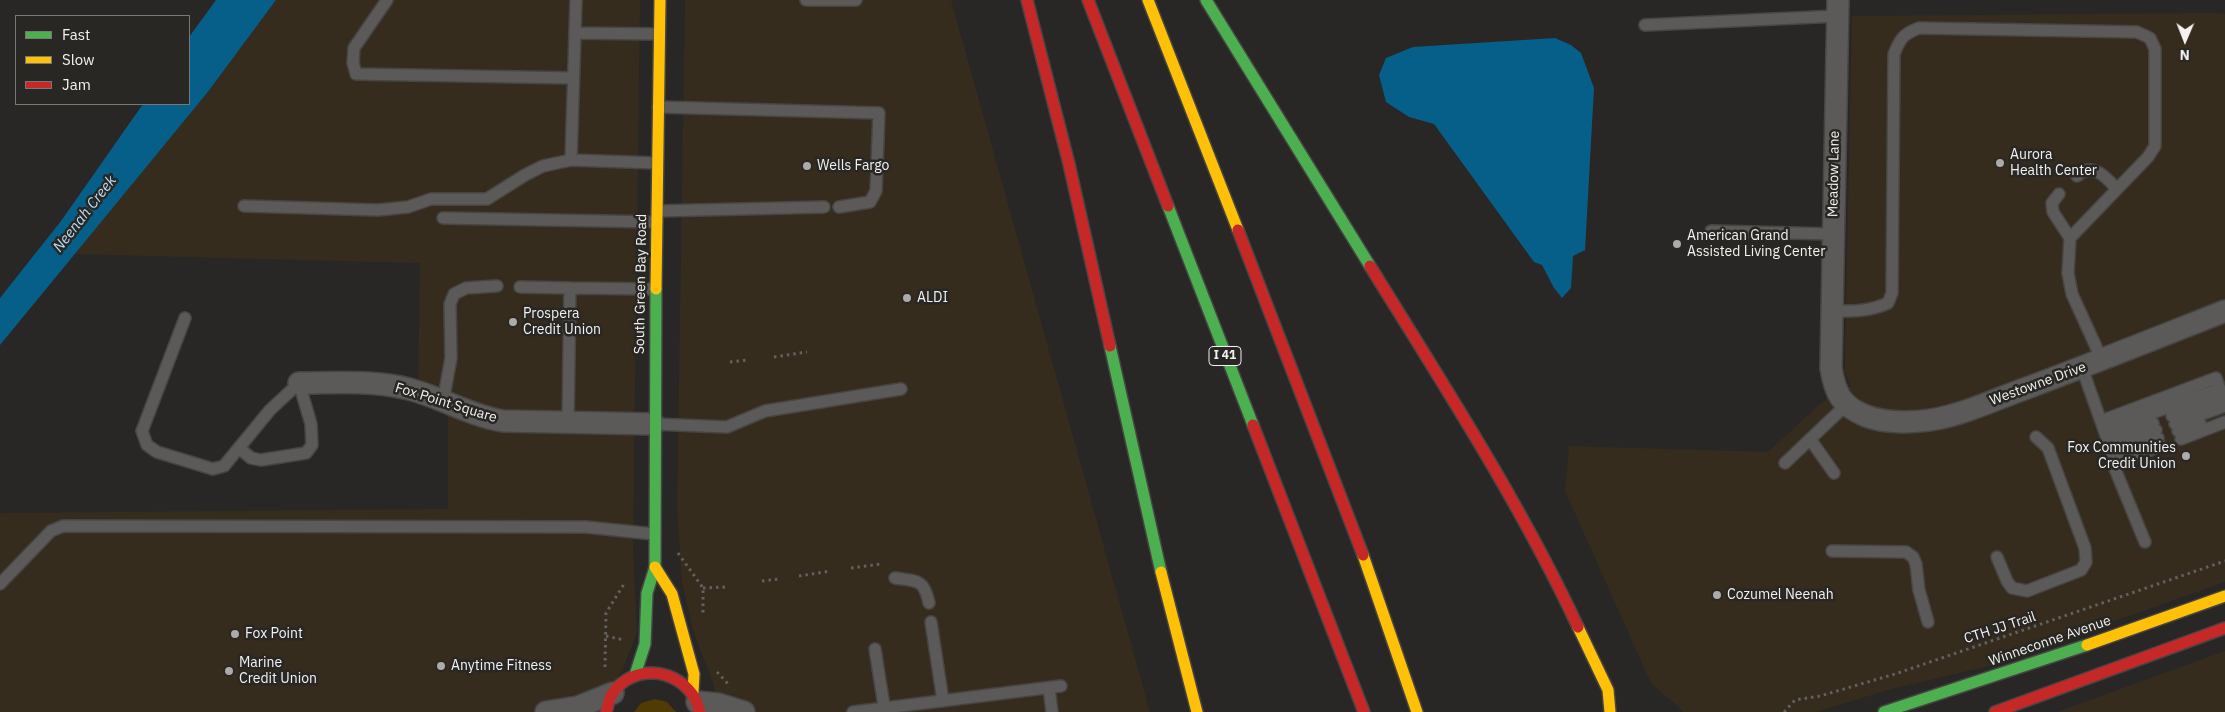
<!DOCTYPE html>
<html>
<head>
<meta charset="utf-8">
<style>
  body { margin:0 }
  #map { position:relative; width:2225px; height:712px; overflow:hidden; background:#282725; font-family:"IBM Plex Sans",sans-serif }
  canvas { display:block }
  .legend { position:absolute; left:15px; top:15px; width:175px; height:90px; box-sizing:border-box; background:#292724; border:1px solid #7a7876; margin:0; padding:6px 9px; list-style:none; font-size:15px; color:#f3f2f0 }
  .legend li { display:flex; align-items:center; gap:10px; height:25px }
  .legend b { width:25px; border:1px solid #7a7876 }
  .north { position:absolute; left:2160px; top:15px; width:50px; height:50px; -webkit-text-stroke:4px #292724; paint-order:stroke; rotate:181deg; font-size:14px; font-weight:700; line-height:20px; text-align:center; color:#f3f2f0 }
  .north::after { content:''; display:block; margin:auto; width:18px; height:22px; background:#f3f2f0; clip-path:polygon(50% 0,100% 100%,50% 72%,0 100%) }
</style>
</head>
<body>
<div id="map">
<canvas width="2225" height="712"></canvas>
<ul class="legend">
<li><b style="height:6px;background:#4caf50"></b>Fast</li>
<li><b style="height:6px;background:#ffc107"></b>Slow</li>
<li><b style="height:6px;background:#c62828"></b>Jam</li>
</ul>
<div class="north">N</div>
</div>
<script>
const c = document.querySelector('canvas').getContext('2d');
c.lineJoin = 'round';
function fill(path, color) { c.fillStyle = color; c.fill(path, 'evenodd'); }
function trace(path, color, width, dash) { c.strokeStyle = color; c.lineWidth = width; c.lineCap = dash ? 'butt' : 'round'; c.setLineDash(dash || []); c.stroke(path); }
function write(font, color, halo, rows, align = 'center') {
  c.font = font + ' "IBM Plex Sans",sans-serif'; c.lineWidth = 5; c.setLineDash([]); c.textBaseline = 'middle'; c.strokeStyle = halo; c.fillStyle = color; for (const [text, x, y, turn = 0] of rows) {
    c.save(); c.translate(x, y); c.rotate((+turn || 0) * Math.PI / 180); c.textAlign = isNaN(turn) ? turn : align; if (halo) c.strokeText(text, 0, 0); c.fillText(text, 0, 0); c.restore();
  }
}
const commercial = new Path2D(`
  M276,0h364l-7,548 4,85 -14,35 -26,44h-597v-199l448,-4v-105l-30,-13 2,-128 -346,-9 133,-161z
  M685,0h266l199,712h-430l-7,-29 -20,-53 -11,-48 -5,-73z
  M2217,13l8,1v568l-240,85 -94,22 -75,23h-132l-33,-29 -86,-192 4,-45 199,6 53,-49 30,-17 -6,-14v-16l7,-340z
  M2225,651v61h-168z`);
const green = new Path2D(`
  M655,699l12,3 9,10h-42l7,-9z`);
const water = new Path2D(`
  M216,0h60l-69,93 -207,252v-47l61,-77 82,-117h46v-67z
  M1555,38l16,7 10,8 13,35 -9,162 -12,6 -2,32 -9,10 -8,-10 -12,-23 -8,-3 -100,-138 -25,-7 -23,-15 -7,-27 7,-17 27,-11z`);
const path = new Path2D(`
  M774,357l33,-5
  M730,362l18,-2
  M678,553l25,35v28
  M851,568l30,-4
  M799,576l32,-5
  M762,581l16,-2
  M703,588l23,-1
  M606,636l18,4
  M605,667l1,-54 18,-29
  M717,672l13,14
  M1784,712l11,-12 25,-4 75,-22 330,-113`);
const lane = new Path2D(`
  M387,0l-33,48 -1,15 3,11 217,4
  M806,0h50
  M1645,25l193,-9
  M575,33l1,-33
  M658,107l221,6 -3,78 -6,11 -31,5
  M657,163l-86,-3 4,-127 84,1
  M2077,176c15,-15 29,1 40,13
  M2059,194l-7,9 1,9 17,26
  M244,206l134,4 30,-3 23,-8h56l38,-24 18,-9 28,-6
  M657,211l167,-4
  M443,218l214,4
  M1711,231l121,3
  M520,287l50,1
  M1831,311c21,0 37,1 57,-8l4,-10 2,-239c6,-15 9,-20 25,-26l218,4 13,6 5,11v97l-7,11 -78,81 -2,35 4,21 30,66
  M185,318l-43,113 5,14 10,7 56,17 11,-3 46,-56 29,-27 12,41 1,21 -6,8 -45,7 -10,-2 -12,-10
  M2082,368l32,90 1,11 30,73
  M443,402l8,-44 -1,-54 4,-10 12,-6 31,-2
  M2172,416l52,-19
  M2101,421l115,-43 9,25
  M568,422l2,-134 86,1
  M654,424l73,3 38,-16 136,-22
  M2175,424l50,-18
  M2104,430l116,-41
  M2178,431l22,-8
  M1810,439l24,34
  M2107,439l46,-16
  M2181,439l44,-17
  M2110,447l46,-17
  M2113,455l45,-17
  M1785,463l61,-58
  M2115,463l46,-17
  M1832,551l74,1 7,5 3,7 3,26 9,32
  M1997,557l10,24 5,7 15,3 54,-21 5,-8 -1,-14 -37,-100 -12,-11
  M895,578c22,3 29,1 34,25
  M0,584l51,-53 12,-5 523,1 68,7
  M931,622l12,79
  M875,649l10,63
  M1049,688l3,24
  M853,712l208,-26`);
const street = new Path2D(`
  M1838,0l-7,368c4,25 10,38 35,48 18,7 45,7 64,4 33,-5 66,-21 97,-32 67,-25 132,-51 198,-77
  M299,383c39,0 82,-4 120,9 28,9 54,24 84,29l151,3
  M697,702l21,2 26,8
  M546,712l32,-5 35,-14`);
const fast = new Path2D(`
  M1206,0l164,266
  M1168,206l85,219
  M1110,346l51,226
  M635,675l10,-31 2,-51 8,-26 1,-278
  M1884,712l203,-67`);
const slow = new Path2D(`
  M1148,0l90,230
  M656,289l4,-289
  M1363,555l54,157
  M655,567l17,27 22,80 -1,18
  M1161,572l36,140
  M1578,627l30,63 2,22
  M2087,645l138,-49`);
const jam = new Path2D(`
  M1027,0l42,164 41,182
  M1088,0l80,206
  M1238,230l125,325
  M1370,266c73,118 149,235 208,361
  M1253,425l111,287
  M606,712c2,-6 3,-13 6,-18 19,-29 61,-27 80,0 4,5 6,12 8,18
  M1995,712l230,-84`);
const markers = [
  [2000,163,5,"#acaba9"],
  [807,166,5,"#acaba9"],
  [1677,244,5,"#acaba9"],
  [907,298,5,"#acaba9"],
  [513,322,5,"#acaba9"],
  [2186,456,5,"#acaba9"],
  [1717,595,5,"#acaba9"],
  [235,634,5,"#acaba9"],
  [441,666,5,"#acaba9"],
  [229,671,5,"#acaba9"]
];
const shields = [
  [1225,356,32]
];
const shieldNames = [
  ["I 41",1225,356]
];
const poiNames = [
  ["Aurora",2010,155],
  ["Health Center",2010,171],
  ["Wells Fargo",817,166],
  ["American Grand",1687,236],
  ["Assisted Living Center",1687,252],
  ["ALDI",917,298],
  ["Prospera",523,314],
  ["Credit Union",523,330],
  ["Fox Communities",2176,448,"right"],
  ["Credit Union",2176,464,"right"],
  ["Cozumel Neenah",1727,595],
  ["Fox Point",245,634],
  ["Marine",239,663],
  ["Credit Union",239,679],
  ["Anytime Fitness",451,666]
];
const streetNames = [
  ["Meadow Lane",1834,174,-89],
  ["South Green Bay Road",641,284,-89],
  ["Westowne Drive",2038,384,-20],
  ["Fox Point Square",446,403,17],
  ["CTH JJ Trail",2000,628,-18],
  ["Winneconne Avenue",2050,641,-19]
];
const waterNames = [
  ["Neenah Creek",85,214,-52]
];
fill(commercial, '#352c1e');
fill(green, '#513b05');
fill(water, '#065f88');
trace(lane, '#464543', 14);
trace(street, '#464543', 24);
trace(fast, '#464543', 14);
trace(slow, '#464543', 14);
trace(jam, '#464543', 14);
trace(path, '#626160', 3, [2.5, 4]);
trace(lane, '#5b5a59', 11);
trace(street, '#5b5a59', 21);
trace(fast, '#4caf50', 11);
trace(slow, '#ffc107', 11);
trace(jam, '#c62828', 11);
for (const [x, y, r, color] of markers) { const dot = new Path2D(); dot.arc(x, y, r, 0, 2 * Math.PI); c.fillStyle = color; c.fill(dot); trace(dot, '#292724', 2); }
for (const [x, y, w] of shields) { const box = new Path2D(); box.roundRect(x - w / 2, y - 9.5, w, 19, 4); c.fillStyle = '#292724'; c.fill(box); trace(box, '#f3f2f0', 1); }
write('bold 12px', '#f3f2f0', null, shieldNames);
write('14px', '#f3f2f0', '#292724', poiNames, 'left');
write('14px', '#f3f2f0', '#292724', streetNames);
write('italic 15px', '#b7ddf7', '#292724', waterNames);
</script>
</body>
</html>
